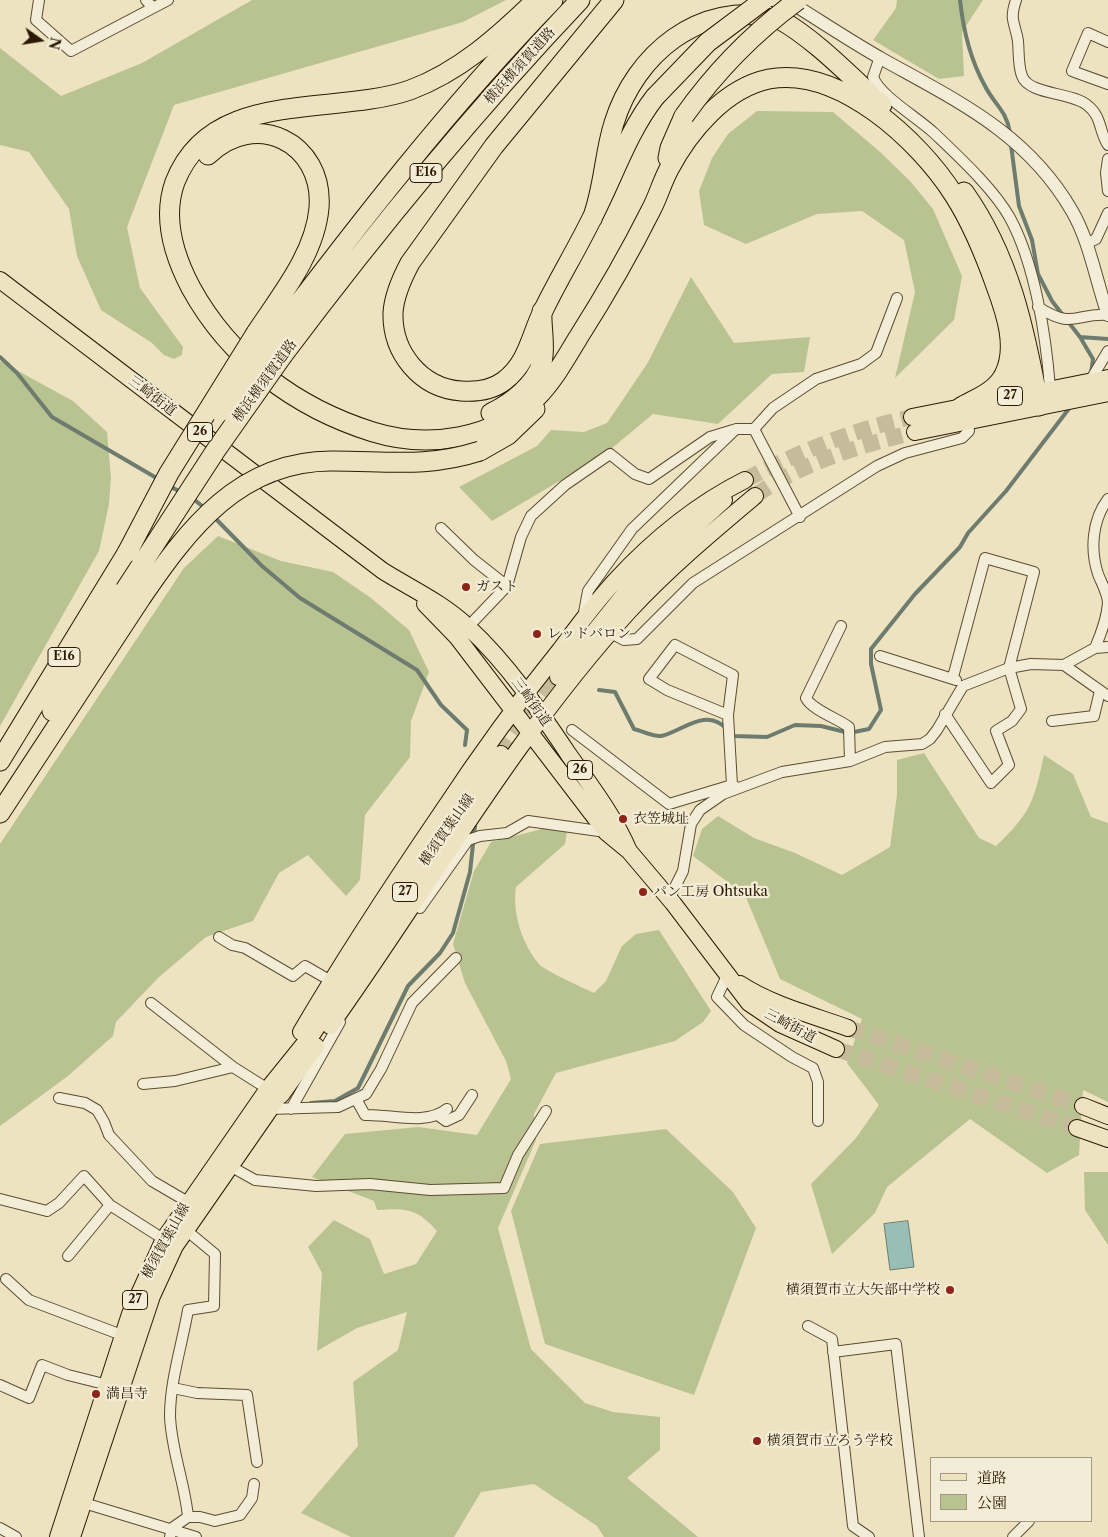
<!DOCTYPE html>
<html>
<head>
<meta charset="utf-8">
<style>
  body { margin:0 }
  #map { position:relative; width:1108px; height:1537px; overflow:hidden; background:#ede3c1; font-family:"Libre Caslon Text","Noto Serif JP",serif }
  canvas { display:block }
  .legend { position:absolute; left:930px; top:1457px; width:162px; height:65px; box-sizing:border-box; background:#f3edd7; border:1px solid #a39982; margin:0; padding:6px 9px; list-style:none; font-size:15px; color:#2c1a03 }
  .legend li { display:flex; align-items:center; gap:10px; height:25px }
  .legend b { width:25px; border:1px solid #a39982 }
  .north { position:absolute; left:15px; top:15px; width:50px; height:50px; -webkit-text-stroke:4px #f3edd7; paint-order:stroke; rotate:103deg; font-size:14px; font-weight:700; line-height:20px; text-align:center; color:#2c1a03 }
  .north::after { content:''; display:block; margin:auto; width:18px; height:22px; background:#2c1a03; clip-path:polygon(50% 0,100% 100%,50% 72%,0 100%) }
</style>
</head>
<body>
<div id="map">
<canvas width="1108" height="1537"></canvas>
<ul class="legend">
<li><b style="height:6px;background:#ede3c1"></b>道路</li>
<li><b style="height:14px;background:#b9c392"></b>公園</li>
</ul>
<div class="north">N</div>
</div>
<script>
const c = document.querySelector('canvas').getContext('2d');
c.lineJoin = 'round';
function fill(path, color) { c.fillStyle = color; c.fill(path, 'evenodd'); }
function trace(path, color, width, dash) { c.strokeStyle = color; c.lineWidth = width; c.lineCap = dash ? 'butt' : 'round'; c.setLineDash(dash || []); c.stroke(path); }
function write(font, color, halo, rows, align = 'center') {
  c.font = font + ' "Libre Caslon Text","Noto Serif JP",serif'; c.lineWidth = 4.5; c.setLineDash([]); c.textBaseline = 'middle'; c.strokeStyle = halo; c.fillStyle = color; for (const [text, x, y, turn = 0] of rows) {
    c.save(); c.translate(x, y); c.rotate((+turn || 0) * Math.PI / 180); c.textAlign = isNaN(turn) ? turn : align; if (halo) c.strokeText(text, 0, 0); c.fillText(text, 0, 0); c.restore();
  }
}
const green = new Path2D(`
  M252,0h254l-43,22 -289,83 -47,122 13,61 43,59 -1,8 -8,4 -10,-4 -12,-12 -51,-33 -24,-54 -8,-47 -40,-57 -29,-7v-97l61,48 81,-33z
  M897,0h86l-21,32 2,44 -25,3 -66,-39 23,-32z
  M757,111l76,1 46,39 31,30 23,28 29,67 -8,44 -59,58 20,-86 -11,-52 -42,-29 -45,3 -71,30 -42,-19 -5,-34 13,-33 16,-24z
  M691,277l43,66 76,-6 -6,35 -32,2 -54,50 -65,-10 -48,40 -113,67 -33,-34 78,-41 14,-16 33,2 23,-9 40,-59z
  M0,361l73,40 34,31 4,46 -2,26 -10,47 -99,175z
  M218,536l63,25 52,11 38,26 38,32 20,42 -18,49 -1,36 -45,58 -5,65 -14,16 -38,-41 -29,18 -26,48 -47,16 -48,41 -42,44 -3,14 -45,40 -68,50v-282l184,-276z
  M924,753l55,85 17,8c35,-33 38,-45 48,-91l29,19 18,43 17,6v279l-25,-12 -4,65 -32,18 -77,-54 -83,68 -12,26 -43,41 -21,-70 45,-46 23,-33 -32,-42 15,-44 -82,-40 -35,-84 -52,-39 9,-27 16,-13 36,22 41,15 47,22 48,-28 7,-52v-35z
  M562,824l5,8 -2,12 -49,43c-4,25 6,57 23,77 6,7 43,23 55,29l12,-12 16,-35 14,-12 23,-4 52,81 -8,11 -28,19 -119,32 -22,41 2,26 -38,88 33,121 54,54 28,9 47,5v33l-33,28 71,59h-94l-7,-11 -63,-42 -53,8 -27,45h-103l-50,-24 57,-67 -5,-64 45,-32 9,-38 -50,16 -40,23 5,-78 -14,-26 26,-27 36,19 14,35 32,-10 21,-33c-20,-23 -31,-23 -60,-21l-3,-9 -62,-24 33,-43 73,-7 59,8 34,-56 -5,-18 -41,-78 -12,-39 21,-73 17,-29z
  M666,1129l67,63 23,36 -62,167 -149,-51 -34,-133 29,-67z
  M1084,1172h24v73l-23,-35z`);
const water = new Path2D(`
  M908,1221l6,46 -24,3 -6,-46z`);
const stream = new Path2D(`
  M960,0c3,28 11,61 25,86 9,18 22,25 25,47
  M1011,145l8,61 13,34 6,34 14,27 28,36 13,22 -2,14
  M1080,337l28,2
  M0,357l17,16 35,44 108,63
  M168,485l14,8
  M192,498l14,11
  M213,516l49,50 38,32 117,72 24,35 26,25
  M599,690l16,2 19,37c8,2 20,8 27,7 21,-4 43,-29 65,-8
  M731,733l3,3 33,1 28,-12 26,1 28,7 20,-4 12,-19 -10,-46v-15l44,-55 45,-47 8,-14 38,-42 65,-85
  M465,745l2,-15
  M311,1103l24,-2 23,-13 50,-102 32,-33 13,-20 17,-61 5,-46`);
const primaryTunnel = new Path2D(`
  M745,480c54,-28 107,-50 167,-63
  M755,496c47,-34 104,-50 160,-64
  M501,754l57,-77
  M848,1028l235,78
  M836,1049l241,79`);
const minor = new Path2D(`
  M39,0l-3,20 35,31 97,-51
  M146,0l7,8
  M1016,0c-7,21 -1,22 2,41 1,11 0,25 4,35 7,19 49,16 65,29 15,11 12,27 21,40
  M1108,42l-20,-9 -16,38 36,13
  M880,57l-7,20c7,19 44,40 61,56 24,23 60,56 76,85 25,46 36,118 40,170
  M1108,159l-2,14 2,18
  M1086,244l10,-5 12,-26
  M1038,307c36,23 36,6 70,8
  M1090,381l18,-30
  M754,429l46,88
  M441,528l33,32 33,26
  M583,618l5,-27 44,-62 104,-100h18l19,-21 43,-29 45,-15 15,-11 21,-55
  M841,626l-35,72c6,12 31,20 43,29l1,34
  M466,629l41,-43 14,-49 10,-21 34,-31 45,-31 25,20 14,5 61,-42 23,-7
  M611,633l13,7 13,-1 56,-56 184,-117 28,-13 57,-15 7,-7 -1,-11
  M1095,648c6,-14 12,-30 13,-45 0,-9 -7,-21 -10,-29 -8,-24 -6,-54 10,-75
  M880,656l76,24
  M1064,665l44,31
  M945,714l46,69 18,-18 -13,-34 16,-10 9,-12 -12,-41 25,-96 -49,-14 -32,119
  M728,715l-61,-25 -18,-11 26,-34 58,30 -5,40 4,70 6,3
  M1052,721l42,-5 6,-25
  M572,730l97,74 63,-19
  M669,899l14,-28 8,-47 9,-14 23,-16 59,-22 68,-11 35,-14 37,-3 8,-5 7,-9 26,-44 46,-18 22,-4 33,1 31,-17 13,-1
  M420,908l48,-68 12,-4 27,-3 21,-12 78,11
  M219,937l13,8 13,3 48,28 12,-10 26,15
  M727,976l-10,21 27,28 48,32 21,11 5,14v39
  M151,1003l82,64
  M143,1084l32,-3 58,-14 38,24
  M59,1098l26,5 12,7 7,12 5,13 43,46 41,24
  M356,1099l9,16c26,-1 61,11 82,-6
  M269,1109l69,-2 28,-13 15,-25 31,-66 44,-45
  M291,1109l49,-87
  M439,1116l7,5 13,-6 13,-20
  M230,1166l25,14 61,6 54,-2 60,6 74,-2 14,-33 28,-44
  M0,1199l47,12 12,-8 25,-27 26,29 58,37
  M186,1230l29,24 -1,52 -26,4c-6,35 -18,71 -18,106 1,33 15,68 18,101
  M68,1256l42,-51
  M6,1279l23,21 98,37
  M808,1326l24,13 21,187 16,11
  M833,1352l63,-8 23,193
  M0,1385l29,13 13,-33 26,10 44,11
  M173,1388l24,5 50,2 10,67
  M84,1503l112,34
  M0,1528l16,9
  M170,1537l2,-9 16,-11h12l15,4 25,-6 12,-17 2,-14
  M1013,1537l16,-16`);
const tertiary = new Path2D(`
  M788,1c31,19 62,40 94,58 75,42 145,74 190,152 18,31 24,70 36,104`);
const primary = new Path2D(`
  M0,280l383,291c29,18 60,32 85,56 40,37 71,83 101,128 22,31 45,61 60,96
  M912,417l196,-39
  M915,432l193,-39
  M425,604l32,33 149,195 23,19 44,52 76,100 31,21 56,25
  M558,677l69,-86 36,-36 61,-55
  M740,984c32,21 72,31 108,44
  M330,1026c99,-139 184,-289 299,-415 39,-42 82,-78 126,-115
  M301,1032c44,-75 92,-148 141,-220 37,-56 76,-110 118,-162 17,-23 35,-47 54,-68 37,-40 83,-78 131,-102
  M281,1095l35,-49
  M1083,1106l25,10
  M1077,1128l31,11
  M58,1537l72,-223 34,-75 103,-149 46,-57 113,-173 75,-106
  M72,1537l80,-241 23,-50 111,-160`);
const motorway = new Path2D(`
  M536,0c-37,36 -77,72 -126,90 -78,27 -198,-3 -235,92 -13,36 -1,74 16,106 39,71 105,120 182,144 55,17 121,7 163,-34 17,-17 30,-40 42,-60 26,-41 51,-84 73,-128 7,-13 11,-28 18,-41 20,-38 56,-81 100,-90 70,-13 150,61 185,116 18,28 31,60 42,91 10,27 22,62 8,89 -9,17 -27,23 -43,32
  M614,0l-120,146 -84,117c-8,15 -16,32 -17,50 -1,39 27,75 68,78 14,1 31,-1 43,-10 25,-19 27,-47 40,-72 15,-31 33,-60 48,-91 21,-40 35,-85 63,-121
  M208,155c47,-46 116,-13 111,53 -4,46 -38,87 -63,125
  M668,158l2,-10 14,-32
  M964,192c46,65 61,138 75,214 -25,-5 -23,-32 -27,-53
  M592,219c12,-31 12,-65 22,-96 21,-68 85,-123 163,-105 36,19 74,59 105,87
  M268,344c89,-118 182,-238 285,-344
  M283,355c93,-124 191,-243 297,-355
  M491,413c19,-9 45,-28 51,-51 4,-15 -1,-35 0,-51
  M480,451l28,-16 27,-26
  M52,711l73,-121
  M0,761l127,-208
  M0,813l141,-215`);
const motorwayBridge = new Path2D(`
  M655,97l53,-55 56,-42
  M684,116c32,-45 69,-83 114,-116
  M220,412l48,-68
  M127,553l42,-80 87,-140
  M125,590l91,-140 67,-95
  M141,598c47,-69 99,-138 192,-137 55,0 94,7 147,-10`);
const markers = [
  [466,587,5,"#8f2418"],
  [537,634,5,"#8f2418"],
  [623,819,5,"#8f2418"],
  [643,892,5,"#8f2418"],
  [950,1290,5,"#8f2418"],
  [96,1394,5,"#8f2418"],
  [757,1441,5,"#8f2418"]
];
const shields = [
  [426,173,32],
  [1010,396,25],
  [200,432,25],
  [64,657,32],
  [580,770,25],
  [405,892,25],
  [135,1300,25]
];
const shieldNames = [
  ["E16",426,173],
  ["27",1010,396],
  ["26",200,432],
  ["E16",64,657],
  ["26",580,770],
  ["27",405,892],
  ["27",135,1300]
];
const streetNames = [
  ["横浜横須賀道路",520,66,-48],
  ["横浜横須賀道路",265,381,-54],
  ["三崎街道",152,396,37],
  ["三崎街道",531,702,54],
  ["横須賀葉山線",447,830,-55],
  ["三崎街道",790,1026,28],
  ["横須賀葉山線",166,1241,-61]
];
const poiNames = [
  ["ガスト",476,587],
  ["レッドバロン",547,634],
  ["衣笠城址",633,819],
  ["パン工房 Ohtsuka",653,892],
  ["横須賀市立大矢部中学校",940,1290,"right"],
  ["満昌寺",106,1394],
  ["横須賀市立ろう学校",767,1441]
];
fill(green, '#b9c392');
fill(water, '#99beb6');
trace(water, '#6d7c6e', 1);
trace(stream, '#6d7c6e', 4);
trace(primaryTunnel, '#c6bb9b', 16, [16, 8]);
trace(minor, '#5c4c32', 12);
trace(tertiary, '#5c4c32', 14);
trace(primary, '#2c1a03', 18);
trace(motorway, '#2c1a03', 21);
trace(minor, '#f3edd7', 10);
trace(tertiary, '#f3edd7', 12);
trace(primary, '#ede3c1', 16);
trace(motorway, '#ede3c1', 19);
trace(motorwayBridge, '#2c1a03', 21, []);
trace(motorwayBridge, '#ede3c1', 19);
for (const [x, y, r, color] of markers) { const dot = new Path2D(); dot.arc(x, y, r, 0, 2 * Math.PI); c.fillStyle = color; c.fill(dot); trace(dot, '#f3edd7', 2); }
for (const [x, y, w] of shields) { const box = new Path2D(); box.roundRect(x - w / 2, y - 9.5, w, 19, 4); c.fillStyle = '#f3edd7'; c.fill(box); trace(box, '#2c1a03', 1); }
write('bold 12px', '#2c1a03', null, shieldNames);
write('14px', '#2c1a03', '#f3edd7', streetNames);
write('14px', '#2c1a03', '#f3edd7', poiNames, 'left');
</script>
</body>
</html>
